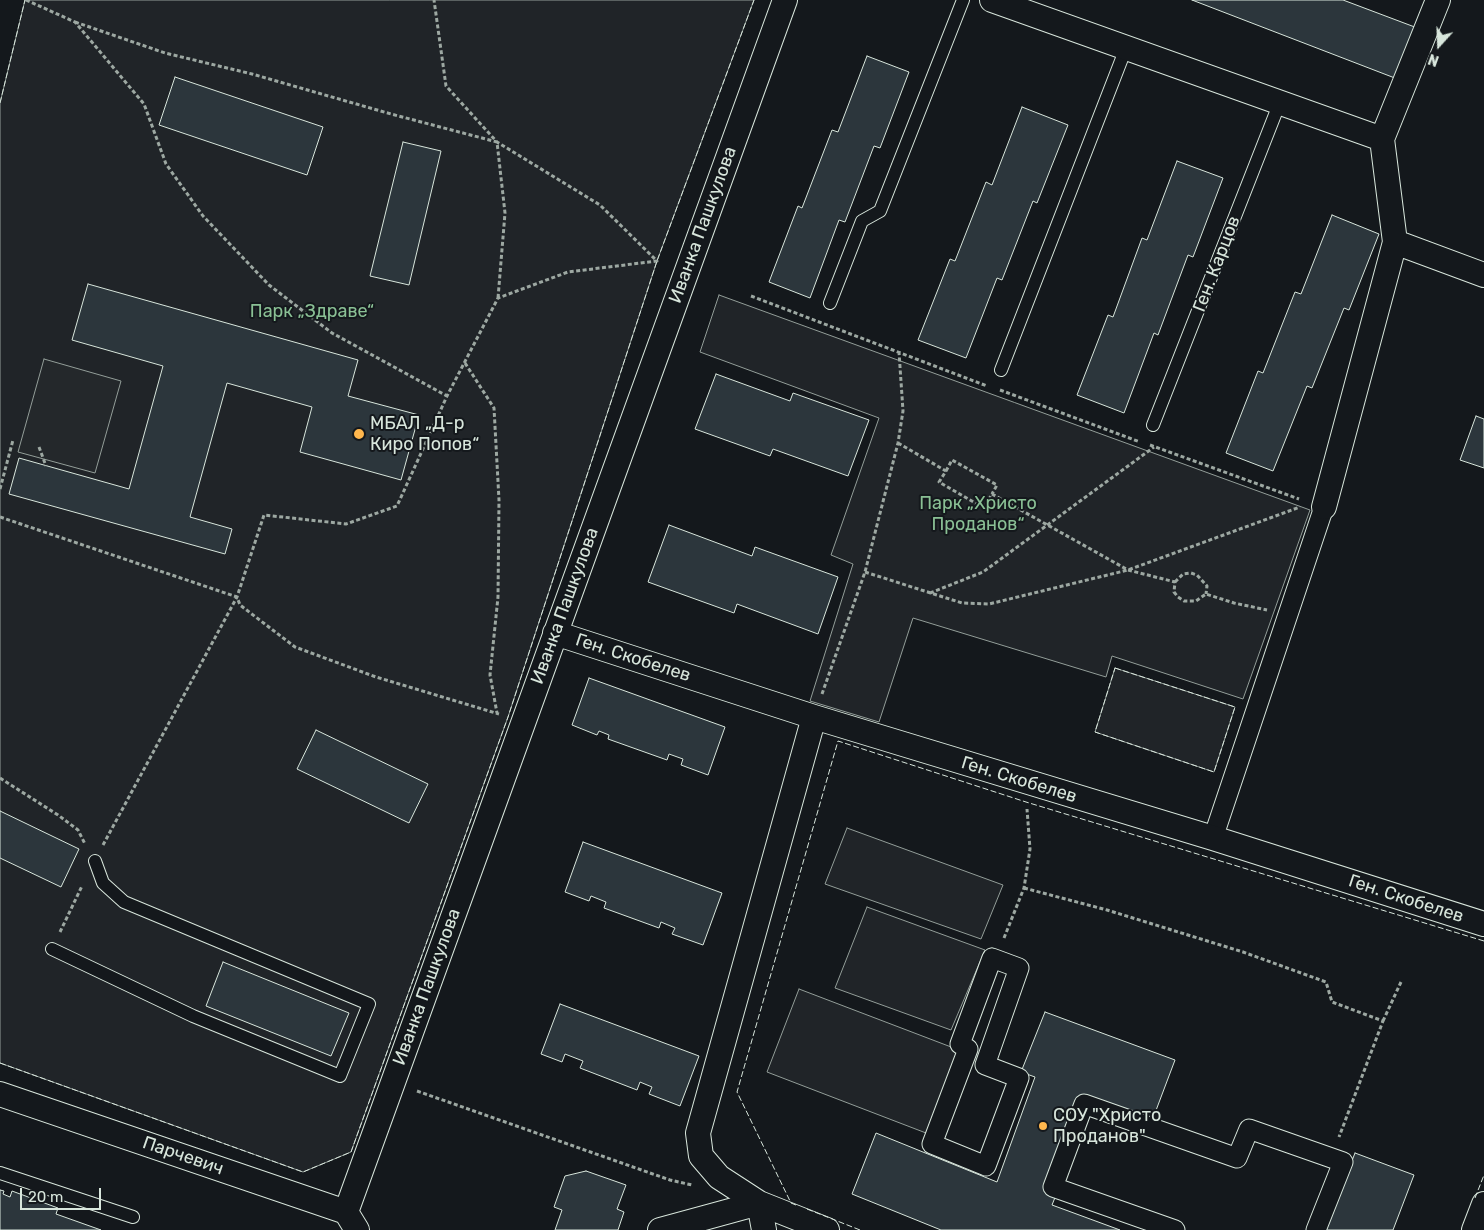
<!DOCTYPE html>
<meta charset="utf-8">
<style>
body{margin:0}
#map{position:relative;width:1484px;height:1230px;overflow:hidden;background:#14181c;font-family:Rubik,sans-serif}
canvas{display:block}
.north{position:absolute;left:1414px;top:20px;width:50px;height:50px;-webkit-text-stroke:4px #14181c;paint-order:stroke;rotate:200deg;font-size:14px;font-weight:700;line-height:20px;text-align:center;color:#d8e6dc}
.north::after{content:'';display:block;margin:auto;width:18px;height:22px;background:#d8e6dc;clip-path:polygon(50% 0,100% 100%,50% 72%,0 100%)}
.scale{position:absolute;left:20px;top:1188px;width:81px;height:22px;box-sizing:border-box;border:2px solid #d8e6dc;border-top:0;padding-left:6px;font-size:15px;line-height:18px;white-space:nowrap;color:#d8e6dc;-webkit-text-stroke:4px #14181c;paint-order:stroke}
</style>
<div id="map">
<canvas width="1484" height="1230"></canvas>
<div class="north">N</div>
<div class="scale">20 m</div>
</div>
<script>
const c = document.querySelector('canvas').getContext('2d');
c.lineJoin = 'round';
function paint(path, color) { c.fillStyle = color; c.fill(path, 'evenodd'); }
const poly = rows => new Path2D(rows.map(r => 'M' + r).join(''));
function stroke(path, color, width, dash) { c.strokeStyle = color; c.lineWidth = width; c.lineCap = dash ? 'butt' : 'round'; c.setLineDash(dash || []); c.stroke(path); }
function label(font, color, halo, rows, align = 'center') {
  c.font = font + ' Rubik,sans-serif'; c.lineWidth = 4; c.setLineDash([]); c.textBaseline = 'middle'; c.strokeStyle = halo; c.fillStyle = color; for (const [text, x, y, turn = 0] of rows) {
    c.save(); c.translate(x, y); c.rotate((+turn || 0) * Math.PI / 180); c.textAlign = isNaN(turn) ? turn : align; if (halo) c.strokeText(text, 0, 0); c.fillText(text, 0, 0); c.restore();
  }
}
const green = poly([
 [25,0,754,0,657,261,508,717,351,1152,303,1172,0,1063,0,103,25,0],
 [719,295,1310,510,1243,699,1112,656,1106,677,913,618,879,722,810,701,853,564,831,555,879,418,700,352,719,295],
 [1115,668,1235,707,1214,772,1095,732,1115,668],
 [847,828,1003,885,981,939,825,884,847,828],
 [867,907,985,950,951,1030,835,988,867,907],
 [799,989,959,1050,926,1133,767,1072,799,989]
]);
paint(green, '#202428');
stroke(green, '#939e99', 1);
const parking = poly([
 [44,359,121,381,95,473,18,452,44,359]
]);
paint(parking, '#24282b');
stroke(parking, '#939e99', 1);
const building = poly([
 [1192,0,1343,0,1420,29,1400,80,1192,0],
 [867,56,909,72,880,148,874,146,845,222,839,220,810,298,769,282,798,206,802,208,832,130,838,132,867,56],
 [175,77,323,127,307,175,159,125,175,77],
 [1022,107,1068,125,1037,203,1033,201,1002,280,997,278,966,358,918,340,950,259,955,261,986,182,992,185,1022,107],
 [403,142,441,151,409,285,370,276,403,142],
 [1177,161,1223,178,1193,257,1188,255,1158,335,1154,333,1124,413,1077,395,1108,315,1113,317,1142,238,1147,240,1177,161],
 [1332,215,1379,234,1349,310,1344,308,1312,388,1307,386,1273,471,1226,453,1258,371,1263,373,1295,292,1301,294,1332,215],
 [88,284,358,360,348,396,419,415,401,480,300,452,312,407,227,383,190,517,232,529,225,554,9,494,19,458,129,489,163,366,72,340,88,284],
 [716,374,790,401,793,393,869,420,848,476,773,449,770,456,695,429,716,374],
 [1476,416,1484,419,1484,468,1460,460,1476,416],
 [669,525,752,556,755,547,838,577,818,634,737,604,734,613,648,582,669,525],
 [589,678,725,727,708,775,681,765,683,759,669,754,667,760,608,739,609,735,599,731,597,735,572,725,589,678],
 [316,730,428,784,409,823,297,769,316,730],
 [0,811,79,849,61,887,0,858,0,811],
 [583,842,722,893,703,945,672,934,675,928,661,922,659,928,604,908,606,902,591,896,589,901,565,892,583,842],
 [223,962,349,1013,331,1056,206,1006,223,962],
 [560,1004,699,1056,680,1106,649,1094,652,1087,640,1082,637,1090,580,1068,583,1061,565,1054,562,1062,541,1054,560,1004],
 [1045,1012,1175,1060,1152,1121,1080,1096,1046,1191,1056,1195,1052,1205,1120,1230,941,1230,852,1194,876,1133,997,1182,1035,1077,1021,1072,1045,1012],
 [1355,1153,1414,1175,1393,1230,1325,1230,1355,1153],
 [586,1171,626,1185,617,1209,624,1212,618,1230,555,1230,562,1210,554,1207,565,1176,586,1171],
 [0,1190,4,1191,3,1194,10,1197,12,1191,58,1208,56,1214,101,1230,0,1230,0,1190]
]);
paint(building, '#2c363c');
stroke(building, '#d8e6dc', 1);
const service = poly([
 [830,303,862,221,880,211,963,0],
 [1001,370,1126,48],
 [1153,425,1280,102],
 [52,949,193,1016,340,1076,369,1004,124,902,103,883,95,861],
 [0,1173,133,1217]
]);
const pedestrian = poly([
 [1213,838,1324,507],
 [992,958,1019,968,985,1065,1019,1078,986,1166,932,1144,968,1049,960,1044,992,958],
 [1175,1230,1053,1187,1084,1104,1237,1158,1249,1129,1343,1162,1316,1230]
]);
const minor = poly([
 [992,0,1382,139],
 [1438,0,1382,139,1395,242,1484,275],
 [1324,507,1395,242],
 [555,633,814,717,1213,838,1484,924],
 [0,1094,346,1212,357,1230],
 [346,1212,785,0],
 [660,1230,759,1203,827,1230],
 [764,1230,759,1203,719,1177,701,1156,698,1133,814,717],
 [1474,1230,1484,1204]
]);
stroke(service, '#d8e6dc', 14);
stroke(pedestrian, '#d8e6dc', 21);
stroke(minor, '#d8e6dc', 26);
stroke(poly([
 [26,0,75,22,144,104,166,164,203,216,269,285,332,333,447,396],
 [75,22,165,53,252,74,391,114,497,142,505,213,498,298],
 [751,296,987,386],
 [465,363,494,408,499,500,498,597,490,675,497,713],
 [1000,390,1140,442],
 [898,443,946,471,939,482,984,508,992,494,1128,570,1175,582,1174,592,1178,597,1184,601,1196,601,1206,594,1234,603,1267,610],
 [1150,445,1299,499],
 [39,447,46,466],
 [946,471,952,460,997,485,992,494],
 [0,489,13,440],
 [0,517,237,597,240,605,295,647,376,677,499,714],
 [865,572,962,603,989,604,1128,570,1300,507],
 [1175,582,1183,574,1191,573,1197,575,1207,586,1206,594],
 [930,593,983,572,1154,447],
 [822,694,865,572,898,443,903,411,899,352],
 [0,778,58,815,78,830,85,844],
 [103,845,237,597,264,515,346,524,397,506,447,396,498,298,568,272,657,261,600,205,497,142,446,86,434,0],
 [1024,888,1107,910,1243,952,1326,982,1332,1002,1383,1021,1339,1137],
 [60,932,82,886],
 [1004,938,1024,888,1030,849,1027,809],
 [1383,1021,1401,982],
 [417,1091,670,1180,692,1185]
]), '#9da8a2', 3, [4, 2.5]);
stroke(service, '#14181c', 12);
stroke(pedestrian, '#14181c', 19);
stroke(minor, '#14181c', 24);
stroke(poly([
 [0,103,25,0],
 [1115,668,1235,707,1214,772,1095,732,1115,668],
 [0,1063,303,1172,351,1152,508,717,657,261,754,0],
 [1475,1198,1484,1175],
 [796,1205,791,1203,737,1092,838,741,1026,802,1484,941],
 [807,1209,860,1230]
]), '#d8e6dc', 1, [6, 2.5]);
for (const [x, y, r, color] of [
 [359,434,6,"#ffb74d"],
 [1043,1126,5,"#ffb74d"]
]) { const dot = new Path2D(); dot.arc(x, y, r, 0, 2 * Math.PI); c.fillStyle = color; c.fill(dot); stroke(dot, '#14181c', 2); }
label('18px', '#d8e6dc', '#14181c', [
 ["Иванка Пашкулова",703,225,-70],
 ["Ген. Карцов",1217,264,-69],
 ["Иванка Пашкулова",565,606,-70],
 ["Ген. Скобелев",633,658,18],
 ["Ген. Скобелев",1019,780,17],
 ["Ген. Скобелев",1406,899,18],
 ["Иванка Пашкулова",427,987,-70],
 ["Парчевич",183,1156,19]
]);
label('18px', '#8ac095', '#14181c', [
 ["Парк „Здраве“",312,312],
 ["Парк „Христо",978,504],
 ["Проданов“",978,525]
]);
label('18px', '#d8e6dc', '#14181c', [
 ["МБАЛ „Д-р",370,424],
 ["Киро Попов“",370,445],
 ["СОУ \"Христо",1053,1116],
 ["Проданов\"",1053,1137]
], 'left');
</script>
